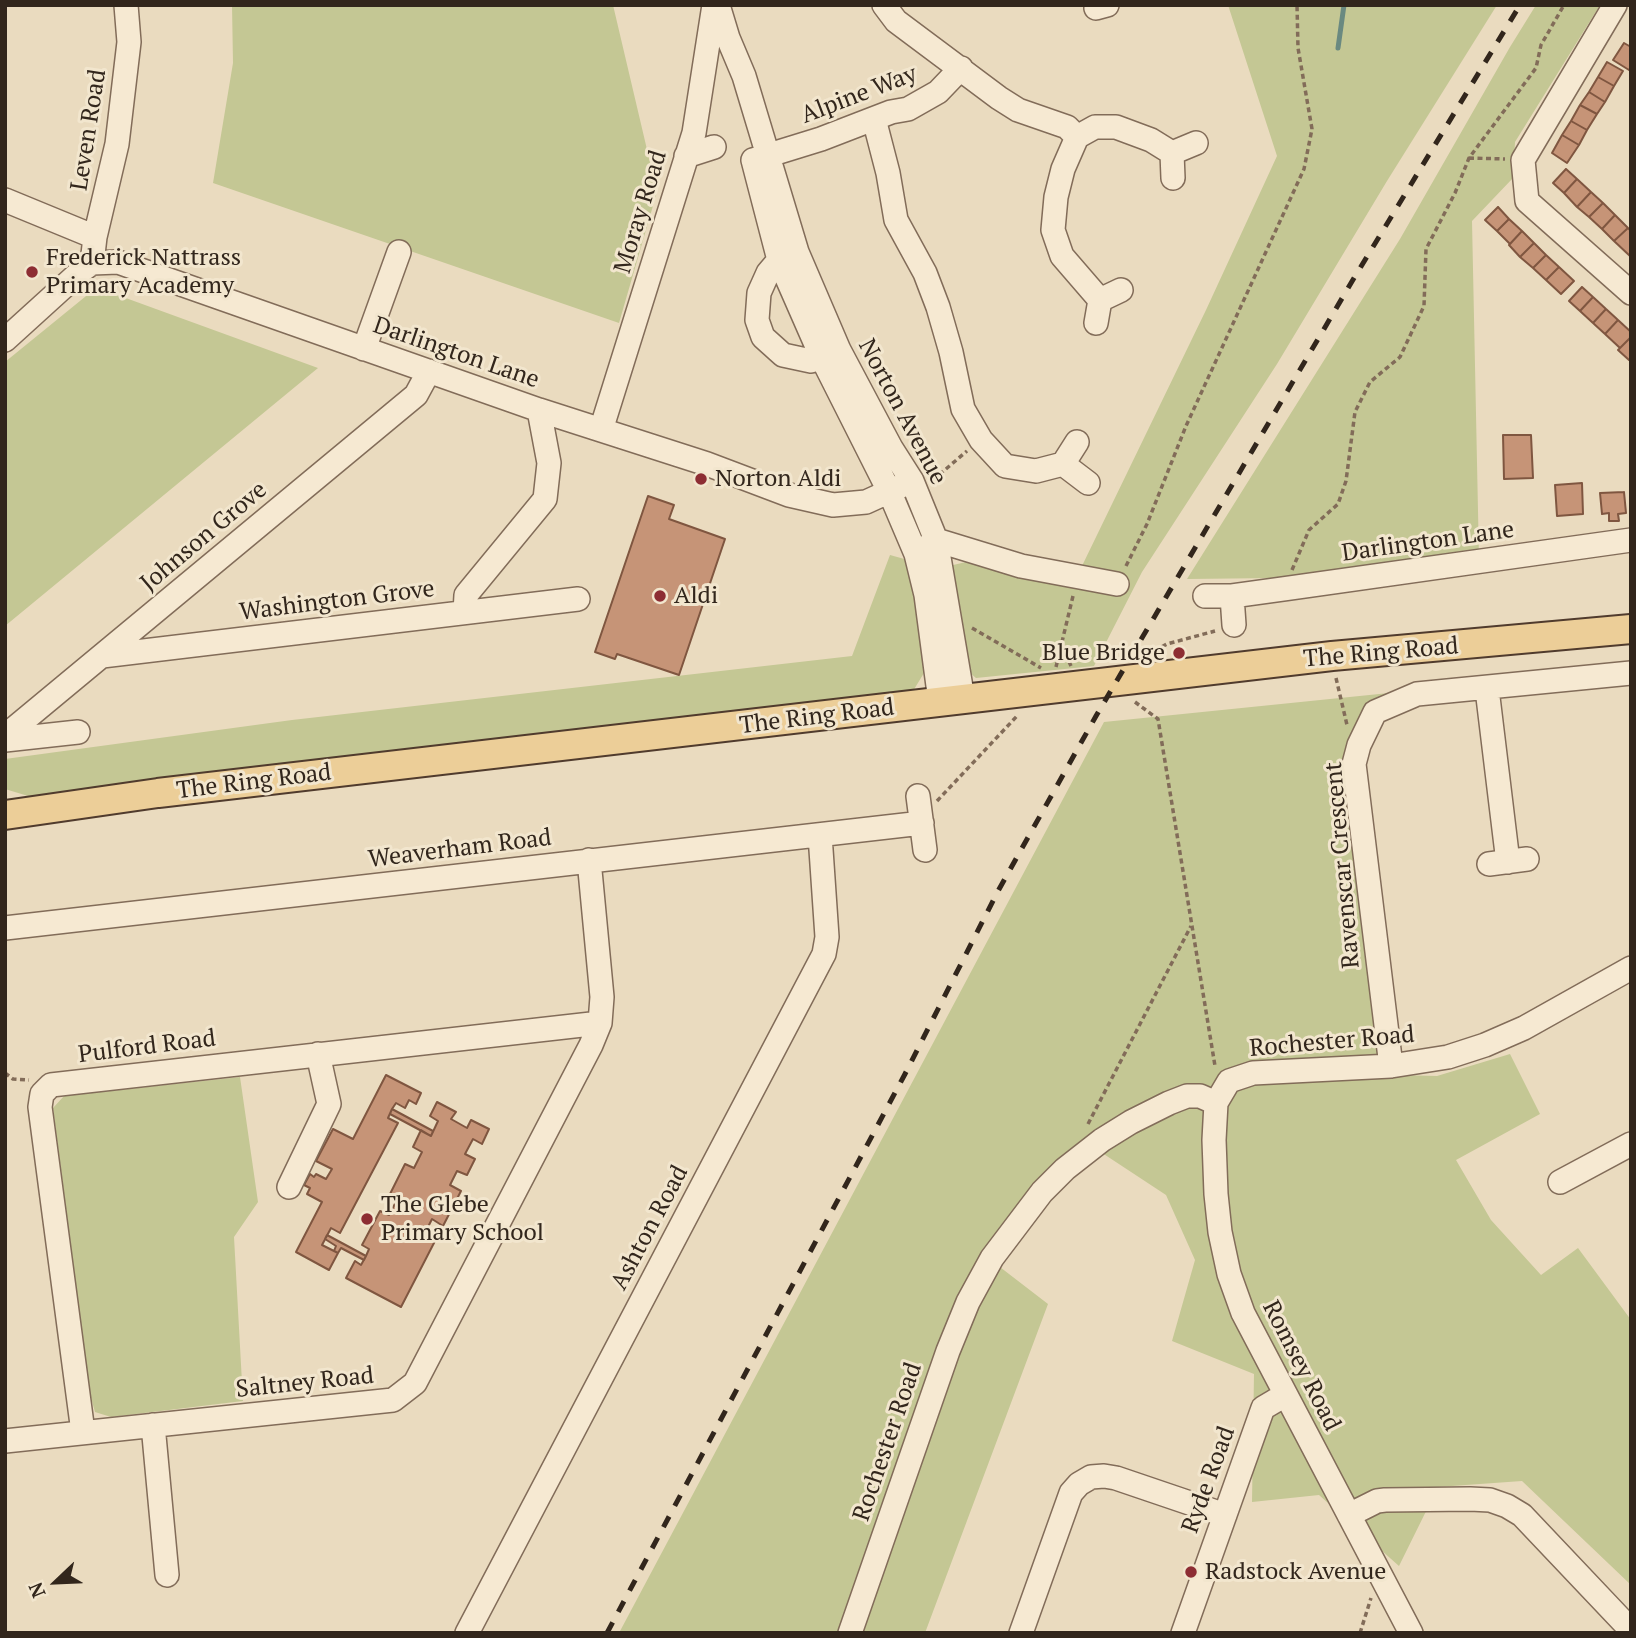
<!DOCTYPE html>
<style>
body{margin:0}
#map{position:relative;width:1636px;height:1638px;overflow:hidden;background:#eadbbf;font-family:"PT Serif",serif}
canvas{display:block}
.frame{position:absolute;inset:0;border:7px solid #32261c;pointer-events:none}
.north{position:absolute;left:21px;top:1547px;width:70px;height:70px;-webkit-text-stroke:5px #f2e6ce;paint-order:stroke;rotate:247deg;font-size:19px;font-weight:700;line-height:28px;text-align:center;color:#32261c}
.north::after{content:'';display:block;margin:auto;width:24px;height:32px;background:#32261c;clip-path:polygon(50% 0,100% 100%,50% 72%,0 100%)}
</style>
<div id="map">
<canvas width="1636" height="1638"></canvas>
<div class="frame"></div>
<div class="north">N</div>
</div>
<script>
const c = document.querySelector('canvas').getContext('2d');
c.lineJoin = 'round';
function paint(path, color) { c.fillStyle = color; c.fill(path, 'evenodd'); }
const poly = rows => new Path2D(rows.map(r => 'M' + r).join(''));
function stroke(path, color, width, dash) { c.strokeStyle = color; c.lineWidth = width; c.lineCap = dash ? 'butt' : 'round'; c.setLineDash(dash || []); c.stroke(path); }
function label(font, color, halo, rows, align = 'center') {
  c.font = font + ' "PT Serif",serif'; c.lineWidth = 6; c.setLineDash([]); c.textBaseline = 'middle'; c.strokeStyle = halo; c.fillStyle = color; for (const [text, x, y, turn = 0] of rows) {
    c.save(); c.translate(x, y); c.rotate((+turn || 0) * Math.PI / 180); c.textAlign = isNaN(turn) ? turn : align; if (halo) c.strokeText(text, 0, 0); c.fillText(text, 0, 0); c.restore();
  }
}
paint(poly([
 [232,5,613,5,657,192,619,323,213,183,233,63],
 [1228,5,1497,5,1387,181,1277,364,1142,572,1094,666,976,678,962,666,949,566,966,562,1079,587,1081,568,1206,310,1277,156],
 [1536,5,1600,5,1515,142,1513,178,1472,221,1479,559,1277,578,1187,579,1400,239,1510,47],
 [101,289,318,368,5,626,5,362,91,292],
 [890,555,908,560,922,622,924,673,913,691,902,695,38,799,5,789,5,759,292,720,852,656],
 [1389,693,1359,748,1395,1075,1437,1076,1510,1054,1540,1114,1456,1160,1491,1220,1541,1275,1578,1248,1631,1320,1631,1585,1522,1481,1438,1487,1399,1566,1319,1495,1252,1502,1254,1374,1172,1341,1195,1260,1166,1195,1087,1143,996,1264,1048,1304,925,1633,619,1633,1104,722],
 [240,1077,258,1202,234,1237,243,1401,111,1417,95,1412,90,1394,53,1108,64,1096]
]), '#c4c794');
stroke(poly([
 [1338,48,1344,5]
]), '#6a8980', 5);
const building = poly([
 [1624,43,1631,47,1631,67,1629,70,1613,60,1624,43],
 [1607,62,1623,71,1614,86,1598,77,1607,62],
 [1598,77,1614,86,1605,102,1589,92,1598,77],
 [1589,92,1605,102,1597,114,1580,105,1589,92],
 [1580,105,1597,114,1587,130,1571,121,1580,105],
 [1571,121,1587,130,1579,145,1562,135,1571,121],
 [1562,135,1579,145,1567,163,1552,153,1562,135],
 [1566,169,1577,179,1564,193,1553,183,1566,169],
 [1577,179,1591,192,1577,207,1564,193,1577,179],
 [1591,192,1603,203,1589,217,1577,207,1591,192],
 [1603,203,1615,215,1602,229,1589,217,1603,203],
 [1498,207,1509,219,1497,231,1485,220,1498,207],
 [1615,215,1628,228,1614,241,1602,229,1615,215],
 [1509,219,1522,231,1510,244,1497,231,1509,219],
 [1628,228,1631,231,1630,256,1614,241,1628,228],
 [1522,231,1534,243,1520,257,1509,245,1522,231],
 [1534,243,1546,255,1533,268,1520,257,1534,243],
 [1546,255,1559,267,1546,280,1533,268,1546,255],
 [1559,267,1574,281,1561,294,1546,280,1559,267],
 [1582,287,1593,297,1580,311,1569,301,1582,287],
 [1593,297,1606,309,1593,323,1580,311,1593,297],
 [1606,309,1618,320,1605,334,1593,323,1606,309],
 [1618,320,1631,332,1631,337,1620,348,1605,334,1618,320],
 [1631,337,1631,358,1629,360,1618,350,1631,337],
 [1503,435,1531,435,1533,478,1504,479,1503,435],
 [1582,483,1583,514,1557,516,1555,485,1582,483],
 [1624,492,1626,513,1618,514,1619,521,1609,521,1609,513,1602,514,1600,493,1624,492],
 [648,496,674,505,669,519,725,539,679,675,617,654,615,659,595,652,648,496],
 [386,1075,421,1093,416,1104,409,1100,405,1108,396,1103,392,1109,388,1118,398,1123,340,1233,331,1228,322,1245,338,1253,329,1270,296,1252,322,1202,307,1194,310,1188,304,1185,310,1174,314,1177,316,1174,326,1179,332,1169,316,1161,333,1129,353,1139,386,1075],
 [437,1102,456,1112,451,1119,467,1128,471,1120,489,1129,482,1144,473,1139,465,1154,475,1159,467,1175,457,1171,450,1185,461,1191,443,1226,432,1219,424,1235,435,1241,401,1307,346,1278,355,1261,361,1265,366,1256,369,1249,362,1245,380,1211,389,1215,397,1200,389,1196,405,1164,414,1168,422,1152,413,1147,421,1130,431,1136,438,1121,430,1116,437,1102],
 [392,1109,433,1131,431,1136,390,1114,392,1109],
 [327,1235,366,1256,364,1260,341,1248,338,1253,334,1251,336,1246,325,1239,327,1235]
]);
paint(building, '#c69477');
stroke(building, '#7f5640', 2);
const minor = poly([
 [718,5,728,38,744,76,797,252,839,350,891,448,912,481,936,540,963,699],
 [884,5,896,21,999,98,1018,110,1067,127,1077,137],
 [1615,5,1523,160,1527,201,1631,293],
 [1096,8,1107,5],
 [874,119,888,173,896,220,925,273,938,307,951,352,963,409,981,440,1005,466,1036,471,1063,464],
 [1172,153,1196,143],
 [686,156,714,147],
 [753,160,779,260,822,358,890,493,916,554,926,595,940,701],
 [753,160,821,139,891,112,908,109,938,92,961,68],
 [5,200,95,237],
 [791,255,779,260,768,273,759,293,757,320,763,337,783,355,811,361,833,353],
 [92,263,95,237,117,144,129,42,126,5],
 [1100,300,1121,290],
 [1096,323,1100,300,1062,256,1053,230,1056,197,1063,169,1077,137,1095,127,1116,127,1151,140,1172,153,1173,178],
 [5,340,81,271,92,263,118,262,539,410,707,464,789,495,833,505,866,502,912,481],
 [364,349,399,252],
 [601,430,694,133,714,5],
 [1077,442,1063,464,1088,483],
 [925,548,936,540,1021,566,1117,584],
 [1205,596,1232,596,1290,588,1631,540],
 [1232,596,1234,625],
 [465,612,466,595,545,499,549,463,539,410],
 [102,656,578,599],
 [1487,689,1508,862],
 [5,736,416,395,429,371],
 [5,740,78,732],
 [918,796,925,850],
 [1489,864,1527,859],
 [5,928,922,823],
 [1391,1066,1354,764,1359,745,1375,712,1417,694,1631,673],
 [1560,1182,1631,1144],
 [289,1187,329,1104,318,1054],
 [153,1425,167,1575],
 [83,1432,40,1107,42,1094,51,1085,600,1023],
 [5,1441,393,1400,415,1383,591,1045,600,1023,602,997,589,860],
 [1349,1515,1377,1501,1385,1500,1470,1499,1490,1500,1507,1506,1522,1515,1631,1630],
 [467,1633,824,954,827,937,820,835],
 [850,1633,948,1351,968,1302,992,1258,1042,1192,1065,1169,1102,1140,1131,1122,1169,1103,1187,1096,1200,1096,1216,1103],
 [1021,1633,1071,1493,1079,1484,1091,1477,1104,1476,1116,1478,1225,1515],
 [1183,1633,1263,1408,1285,1395],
 [1411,1633,1243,1313,1229,1274,1220,1232,1216,1194,1214,1140,1216,1103,1229,1081,1253,1073,1391,1066,1448,1057,1485,1045,1524,1028,1631,968]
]);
const major = poly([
 [5,815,158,793,1332,656,1631,629]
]);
stroke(minor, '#826c59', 26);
stroke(major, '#503b2d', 32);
stroke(poly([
 [1469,158,1505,159],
 [933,480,967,451],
 [1126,566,1147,524,1186,426,1304,169,1312,129,1298,48,1297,5],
 [1292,570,1309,530,1338,504,1346,481,1355,412,1370,382,1400,357,1424,306,1426,249,1455,193,1469,158,1536,68,1541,45,1564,5],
 [972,628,1041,668],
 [1062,647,1071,666],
 [1147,655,1167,644,1215,631],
 [1056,667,1073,596],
 [1336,678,1347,725],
 [1135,702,1158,719,1215,1066],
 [937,801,1018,715],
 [5,1073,13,1079,29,1080],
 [1088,1124,1191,926],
 [1360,1633,1371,1598]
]), '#826c59', 3.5, [5, 3.5]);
stroke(minor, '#f6e9d2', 23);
stroke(major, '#ecce98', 28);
stroke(poly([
 [607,1633,905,1074,998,891,1096,716,1354,278,1520,5]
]), '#32261c', 5, [12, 12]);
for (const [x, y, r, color] of [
 [32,272,7,"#8d2d33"],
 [701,479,7,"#8d2d33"],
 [660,596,7,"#8d2d33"],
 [1179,653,7,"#8d2d33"],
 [367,1219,7,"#8d2d33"],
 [1191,1572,7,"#8d2d33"]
]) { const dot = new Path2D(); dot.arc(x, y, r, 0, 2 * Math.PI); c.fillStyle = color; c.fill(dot); stroke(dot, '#f2e6ce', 2.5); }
label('24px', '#32261c', '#f2e6ce', [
 ["Alpine Way",859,95,-21],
 ["Leven Road",89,130,-81],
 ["Moray Road",641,212,-73],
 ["Darlington Lane",456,353,19],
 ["Norton Avenue",902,412,62],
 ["Johnson Grove",204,537,-40],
 ["Darlington Lane",1428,542,-8],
 ["Washington Grove",337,601,-7],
 ["The Ring Road",1381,653,-5],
 ["The Ring Road",817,717,-7],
 ["The Ring Road",254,782,-7],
 ["Weaverham Road",460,849,-7],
 ["Ravenscar Crescent",1343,865,-95],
 ["Rochester Road",1332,1042,-5],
 ["Pulford Road",147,1047,-7],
 ["Ashton Road",650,1228,-62],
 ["Romsey Road",1301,1366,63],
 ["Saltney Road",305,1383,-6],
 ["Rochester Road",888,1442,-71],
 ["Ryde Road",1209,1480,-70]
]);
label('24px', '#32261c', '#f2e6ce', [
 ["Frederick Nattrass",46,258],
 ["Primary Academy",46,286],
 ["Norton Aldi",715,479],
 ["Aldi",674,596],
 ["Blue Bridge",1165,653,"right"],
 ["The Glebe",381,1205],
 ["Primary School",381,1233],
 ["Radstock Avenue",1205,1572]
], 'left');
</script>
